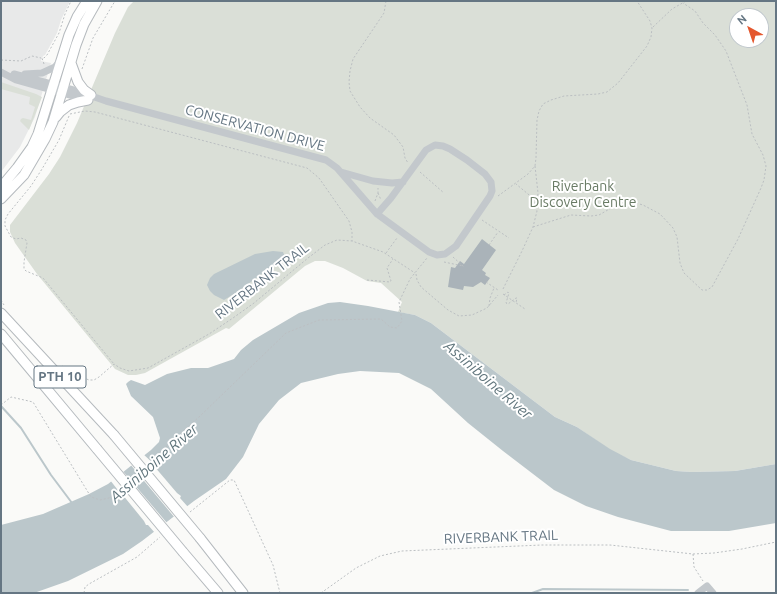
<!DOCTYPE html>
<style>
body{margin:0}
#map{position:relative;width:777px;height:594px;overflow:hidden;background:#fafaf8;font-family:Ubuntu,sans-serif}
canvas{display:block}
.frame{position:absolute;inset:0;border:2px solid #657683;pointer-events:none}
.north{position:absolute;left:729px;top:8px;width:40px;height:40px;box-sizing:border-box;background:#fff;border:1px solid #c1c8cd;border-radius:50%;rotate:320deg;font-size:11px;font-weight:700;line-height:16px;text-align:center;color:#657683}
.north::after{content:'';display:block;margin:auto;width:14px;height:18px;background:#e4572e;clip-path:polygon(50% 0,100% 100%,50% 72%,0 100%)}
</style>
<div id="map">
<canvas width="777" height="594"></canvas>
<div class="frame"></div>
<div class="north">N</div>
</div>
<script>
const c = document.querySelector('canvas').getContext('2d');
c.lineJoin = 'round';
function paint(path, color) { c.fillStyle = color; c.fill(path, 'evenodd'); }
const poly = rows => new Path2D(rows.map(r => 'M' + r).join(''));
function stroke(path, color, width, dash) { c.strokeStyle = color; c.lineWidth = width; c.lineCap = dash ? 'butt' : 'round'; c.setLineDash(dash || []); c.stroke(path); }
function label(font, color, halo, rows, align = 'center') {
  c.font = font + ' Ubuntu,sans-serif'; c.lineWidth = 4; c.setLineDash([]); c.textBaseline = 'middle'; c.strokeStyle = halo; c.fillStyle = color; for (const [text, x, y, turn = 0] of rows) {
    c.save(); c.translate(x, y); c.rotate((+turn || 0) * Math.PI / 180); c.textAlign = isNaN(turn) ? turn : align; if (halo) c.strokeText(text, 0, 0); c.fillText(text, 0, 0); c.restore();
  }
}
paint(poly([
 [1,1,70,1,61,20,57,33,45,55,43,56,41,61,51,63,35,117,20,147,1,172]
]), '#e8e9e9');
paint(poly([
 [134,1,776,1,776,464,735,471,692,472,676,471,631,460,610,450,577,427,555,417,431,323,415,315,398,312,402,302,381,283,367,281,343,268,325,261,315,261,305,266,229,329,226,328,145,373,136,375,128,375,115,369,37,274,15,243,10,232,10,225,49,174,60,157,77,123,115,33,128,7],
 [737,16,761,16,761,40,737,40],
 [1,82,36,94,42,97,29,130,20,121,21,119,23,118,31,120,35,107,29,104,30,97,1,89]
]), '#dadfd7');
paint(poly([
 [273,251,283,252,285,257,237,292,224,300,214,295,210,291,207,285,210,278,214,274,255,254],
 [340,302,368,306,415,315,431,323,555,417,577,427,610,449,631,460,676,471,692,472,735,471,776,464,776,523,729,531,671,531,618,517,586,506,554,490,503,451,468,423,431,389,399,373,360,371,338,374,301,383,279,400,259,424,243,457,226,479,194,501,142,541,123,554,68,581,34,593,1,593,1,525,43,514,89,494,108,484,151,450,159,442,160,438,153,417,131,396,126,384,128,382,131,380,145,385,167,374,191,368,208,368,234,359,241,350,253,340,299,313,328,303]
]), '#bbc7cb');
paint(poly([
 [143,454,154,464,154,466,177,493,181,496,180,498,188,507,175,518,130,464],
 [122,470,167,523,155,533,148,525,146,525,144,521,122,494,119,494,117,491,117,489,110,480]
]), '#fafaf8');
stroke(poly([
 [1,406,21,428,51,475,72,503],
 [532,593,543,589,688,590]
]), '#bbc7cb', 2);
paint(poly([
 [482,239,496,250,482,270,486,273,485,275,490,278,485,285,481,282,473,287,464,286,463,290,448,287,451,267,455,268,460,261,464,264]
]), '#aab3b9');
const major = poly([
 [71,63,78,82,84,90,91,95],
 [56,117,60,112,69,105,78,102,88,100],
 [1,187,17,168,32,147,38,134,69,35,77,17,87,1],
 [1,199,24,175,45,139,53,122,76,45,84,24,97,1],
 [1,313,114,435],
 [1,334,97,449],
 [200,538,243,593],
 [183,552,218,593]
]);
stroke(major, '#b5babe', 11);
stroke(poly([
 [386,1,384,13,353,59,350,71,349,82,350,91,360,107,370,118,394,135,403,147,405,158,408,163],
 [653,27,672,9,686,1],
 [1,60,21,61,32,56,41,58],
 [44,64,42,58,44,58,47,55,59,33,65,14,71,1],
 [82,69,93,38,115,1],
 [70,114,85,111,95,112,307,168,319,178,349,221,352,232,352,241],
 [69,116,59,140,42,169,31,186,8,214,5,220,5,226,11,237,16,239,21,238,26,240,27,243,24,262,24,269,26,271,43,278,114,364],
 [535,166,538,193,537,205],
 [420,172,444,193],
 [378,193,381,200],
 [498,196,528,174,535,166,536,158,537,120,539,111,543,104,551,100,564,96,598,94,607,92,618,83,647,46,651,37,652,28,650,21,637,1],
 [375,201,378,193,378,188],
 [482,220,509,238],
 [533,227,571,215,591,216,599,215,613,207,623,203,636,203,643,205,660,214,673,228,677,237,680,263,684,273,702,290,707,290,712,287,738,239,761,188,764,180,766,166,763,155,752,134,747,105,726,51,715,35,703,23,695,11,683,3],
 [489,245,498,232],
 [386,253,397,238],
 [453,257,464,267],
 [444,262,463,266],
 [416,274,417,280,421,287,448,310,459,316,472,315,487,308,498,295],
 [367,280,390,282,391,281,387,268,393,259],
 [486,282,498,290],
 [503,289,522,251,533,227,537,211,534,199,516,184],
 [503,294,525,309],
 [504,295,508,292,509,293,506,303,508,304,516,298,517,298,516,303],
 [1,300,4,305],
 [489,306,490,298,494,288],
 [62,366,77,375,89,380,94,380,99,377,114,364,120,368,129,371,148,368,209,334,233,318,254,303,308,258,325,245,337,240,352,241,383,252,415,273],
 [1,405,11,397,33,402,91,497,100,500,109,498,120,488],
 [148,463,199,417,286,333,319,320,381,319,390,327,397,328,402,321,399,302,410,279,427,258],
 [131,478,137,473],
 [190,512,230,480,234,480,273,565,280,593],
 [693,554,694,567,703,581],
 [84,593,85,587,89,584,137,557,160,537],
 [321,593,356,568,380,556,402,551,542,545,610,545,693,554,714,553,742,549,776,542]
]), '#bbbfc2', 1, [2, 2]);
stroke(poly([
 [1,72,16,80,87,100],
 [14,74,77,91,106,101,326,160,337,168,377,214,429,252,437,255,445,254,456,246,490,196,492,191,491,182,485,174,467,160,450,149,443,146,435,145,426,150,391,198,377,214],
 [25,74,42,73,55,67,60,61],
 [341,172,373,181,392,183,403,182],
 [698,593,707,586,713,593]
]), '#c3c8cc', 7);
stroke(major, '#fff', 9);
const majorBridge = poly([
 [114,435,200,538],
 [97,449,183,552]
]);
stroke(majorBridge, '#b5babe', 11, []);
stroke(majorBridge, '#fff', 9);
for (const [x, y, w] of [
 [60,377,52]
]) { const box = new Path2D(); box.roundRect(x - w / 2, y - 11, w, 22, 3); c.fillStyle = '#fff'; c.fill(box); stroke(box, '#657683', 1); }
label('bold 13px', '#657683', null, [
 ["PTH 10",60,377]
]);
label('14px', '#657683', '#fff', [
 ["CONSERVATION DRIVE",255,128,15],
 ["RIVERBANK TRAIL",262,281,-38],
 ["RIVERBANK TRAIL",501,537,-2]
]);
label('14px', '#687a64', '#fff', [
 ["Riverbank",583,186],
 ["Discovery Centre",583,202]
]);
label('italic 15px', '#60757c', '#fff', [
 ["Assiniboine River",488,380,41],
 ["Assiniboine River",154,463,-41]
]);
</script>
